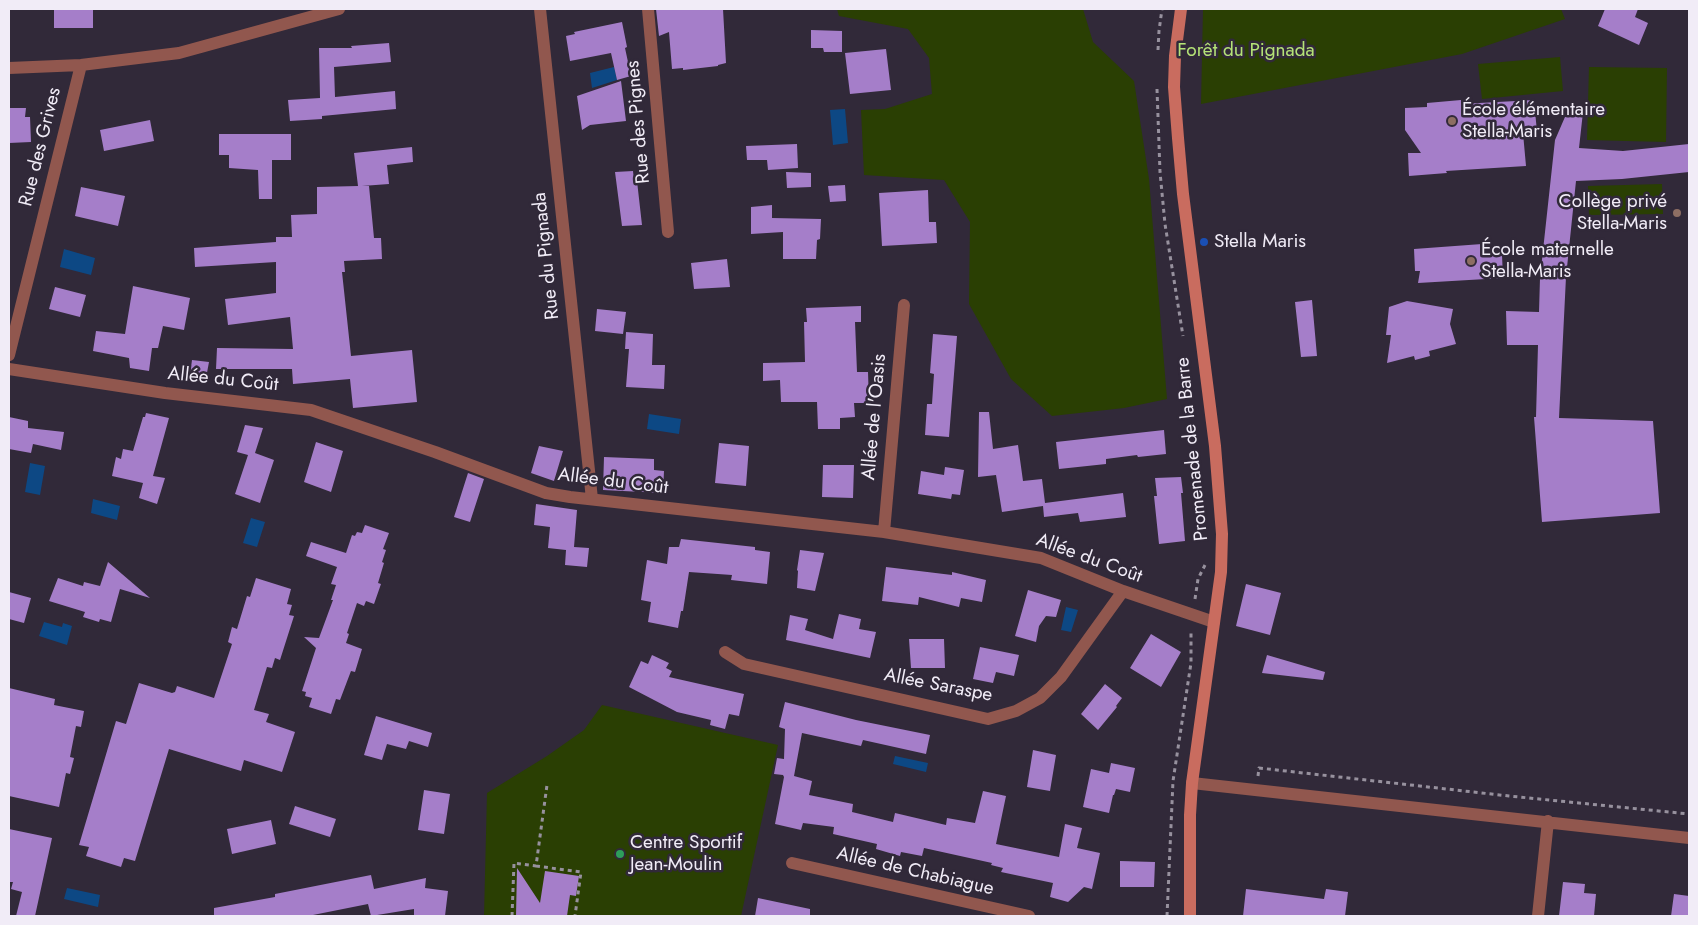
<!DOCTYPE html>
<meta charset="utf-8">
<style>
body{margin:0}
#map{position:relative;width:1698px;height:925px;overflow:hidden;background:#312939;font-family:Jost,sans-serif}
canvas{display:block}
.frame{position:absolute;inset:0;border:10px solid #f1ecf7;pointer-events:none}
</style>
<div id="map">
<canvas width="1698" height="925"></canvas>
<div class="frame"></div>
</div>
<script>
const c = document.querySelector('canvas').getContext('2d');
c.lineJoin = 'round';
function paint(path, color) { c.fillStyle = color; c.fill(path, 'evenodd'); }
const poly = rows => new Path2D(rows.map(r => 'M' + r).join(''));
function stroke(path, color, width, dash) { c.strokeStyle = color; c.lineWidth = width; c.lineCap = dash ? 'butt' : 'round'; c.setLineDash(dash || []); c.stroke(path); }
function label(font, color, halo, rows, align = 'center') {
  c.font = font + ' Jost,sans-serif'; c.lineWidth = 5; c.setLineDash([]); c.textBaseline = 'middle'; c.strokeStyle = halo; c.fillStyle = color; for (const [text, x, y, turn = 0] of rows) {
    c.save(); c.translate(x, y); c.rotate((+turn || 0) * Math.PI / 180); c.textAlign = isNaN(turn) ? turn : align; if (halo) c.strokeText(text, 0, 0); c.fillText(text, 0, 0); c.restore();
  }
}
paint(poly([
 [837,9,1083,9,1093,42,1134,81,1149,179,1167,399,1124,408,1052,416,1011,379,969,304,970,222,944,180,864,175,861,110,885,109,932,94,929,58,908,29,839,16],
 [1203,9,1561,9,1565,19,1462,54,1201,104],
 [1560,57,1563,91,1482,99,1478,64],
 [1589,67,1667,68,1666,142,1587,140],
 [1662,184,1663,214,1589,215,1588,186],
 [602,705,778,745,741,916,484,916,487,793,547,756,584,730]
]), '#2a3f03');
paint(poly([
 [614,67,617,80,592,88,590,73],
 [845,109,848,143,833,145,830,110],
 [64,249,95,258,91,275,60,267],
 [649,414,681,419,679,434,647,429],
 [30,463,45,466,40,495,25,492],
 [93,499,120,506,117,520,91,513],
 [251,518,265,522,257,547,243,543],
 [1066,607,1078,610,1071,632,1061,630],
 [44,622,62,627,63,623,72,626,67,645,39,636],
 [895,756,928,763,926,772,893,764],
 [67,888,100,895,98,907,64,899]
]), '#0d4884');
paint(poly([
 [54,9,93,9,93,28,54,28],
 [656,9,723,9,726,63,718,65,718,66,683,70,683,68,672,69,669,32,659,36],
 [1605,9,1638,9,1635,17,1648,23,1639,45,1598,26],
 [622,22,627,47,625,48,631,76,617,80,611,53,570,61,566,36,575,34,574,32],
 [811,30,842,31,842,52,824,52,823,48,811,48],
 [389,43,391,62,334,67,335,97,395,91,396,109,322,116,322,119,290,121,288,100,320,98,319,48,352,48,351,46],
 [886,49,891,90,850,94,845,53],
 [621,81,626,121,590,125,582,130,577,96],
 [1461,100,1461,104,1534,100,1537,132,1523,133,1526,166,1446,171,1447,173,1409,176,1408,153,1421,153,1405,130,1405,108,1427,107,1427,103],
 [9,108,26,108,25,117,30,117,31,142,9,143],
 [1568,110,1583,112,1579,148,1623,151,1689,144,1689,172,1622,179,1576,181,1566,277,1559,418,1653,421,1660,513,1542,522,1534,417,1536,417,1538,345,1507,345,1506,311,1539,312,1540,278,1555,140],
 [150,120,154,141,104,151,100,130],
 [219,134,291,134,291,160,272,160,272,199,259,199,258,170,229,168,229,155,219,155],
 [797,144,798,168,768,170,767,160,747,160,746,146],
 [412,147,413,162,387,165,389,184,362,186,369,186,374,238,381,238,382,259,344,261,345,272,342,272,351,356,412,350,417,402,353,408,350,379,293,384,292,369,216,369,217,348,293,349,290,317,228,325,225,299,276,293,276,262,195,267,194,248,276,242,276,237,292,237,291,215,317,214,317,187,358,186,354,153],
 [633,171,634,181,637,181,642,225,622,226,615,172],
 [786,172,811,173,811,187,787,188],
 [845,185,846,201,830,202,828,186],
 [81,187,125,196,118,226,75,216],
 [928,190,929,222,936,222,937,243,882,246,879,193],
 [772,205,772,218,821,219,820,239,817,240,816,259,783,259,783,232,751,234,751,207],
 [1482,244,1483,256,1502,255,1503,278,1418,283,1420,271,1415,271,1414,249],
 [727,259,730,287,694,289,691,263],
 [133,286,190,298,184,330,163,326,158,348,152,348,149,371,130,368,129,358,93,351,96,331,125,334],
 [55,287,86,295,80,317,49,309],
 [1312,300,1317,356,1301,357,1295,302],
 [1407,301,1453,309,1450,324,1456,344,1429,351,1430,356,1415,360,1414,356,1387,363,1391,335,1386,335,1389,307],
 [861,306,861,322,855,322,857,372,868,372,869,403,854,403,855,417,840,418,840,429,818,429,817,402,781,402,780,380,763,381,763,363,805,362,804,322,807,322,806,308],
 [597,309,626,312,623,334,595,331],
 [626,332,653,334,652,365,665,365,664,389,626,387,629,349,625,349],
 [933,334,957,336,949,437,925,435,927,404,932,404,934,374,930,373],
 [192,360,209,362,206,378,190,375],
 [979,412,989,412,993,449,1018,445,1023,481,1042,479,1045,503,1123,493,1126,517,1080,522,1078,513,1044,517,1043,506,1002,512,996,475,978,477],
 [146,413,169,418,153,476,165,478,157,504,139,498,143,483,112,476,116,457,121,459,123,449,133,451,143,417,145,417],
 [9,417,28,421,28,428,64,432,61,450,33,444,31,453,9,449],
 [245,425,263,428,255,453,274,460,260,503,235,494,248,455,237,452],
 [1164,430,1166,454,1138,457,1137,455,1106,459,1106,464,1059,469,1056,442],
 [316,442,343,451,331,492,304,482],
 [719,443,749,446,746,486,715,483],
 [539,446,563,451,554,481,531,473],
 [604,457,654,459,654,470,664,471,663,493,603,490],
 [823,465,854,465,853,498,822,497],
 [945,467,964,470,960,495,952,494,951,499,918,494,921,471,944,475],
 [468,473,484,479,470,522,454,517],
 [1181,477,1183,493,1181,493,1185,541,1159,544,1154,496,1157,496,1155,478],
 [536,504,577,510,574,547,589,548,587,567,565,565,566,550,548,548,550,527,534,525],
 [365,525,389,533,383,549,386,550,382,562,384,563,378,583,381,584,374,604,366,601,364,606,357,603,347,633,349,634,346,643,362,649,355,672,351,671,340,700,336,699,331,714,309,707,312,698,305,696,306,692,302,691,316,648,304,637,319,638,333,600,331,600,336,585,331,584,337,567,306,556,311,542,346,553,352,535,355,536,357,532,362,533],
 [681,539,755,547,755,550,770,552,767,584,731,580,732,575,689,572,683,611,681,611,678,628,648,622,651,602,641,600,647,560,667,564,669,547,679,547],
 [800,550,824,553,815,591,797,588,798,571,797,570],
 [108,562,150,598,120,589,111,622,100,619,99,622,83,617,85,612,49,601,58,578,83,586,84,582,100,586],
 [886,567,952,575,952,572,986,580,982,602,961,598,959,607,919,597,918,605,882,601],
 [256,578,291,589,287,604,292,605,289,615,294,616,280,660,275,658,272,668,267,667,254,710,269,714,266,722,295,732,282,772,244,760,241,771,169,749,135,861,124,858,121,867,86,856,89,847,79,845,116,721,126,724,139,683,172,693,175,692,177,686,214,698,232,644,228,642,232,627,237,629,247,596,250,597],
 [1246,584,1281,593,1270,635,1236,626],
 [1028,590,1061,600,1056,617,1046,616,1039,626,1036,642,1015,636],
 [9,592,31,598,24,623,9,619],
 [839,614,861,619,859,629,876,632,870,658,786,640,790,615,808,619,805,630,833,639],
 [1151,634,1181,652,1161,687,1130,668],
 [909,639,944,639,945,668,911,668],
 [980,647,1019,655,1014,676,996,672,993,683,973,679],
 [652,655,669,663,666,668,672,671,669,677,744,694,739,716,729,714,725,729,710,725,711,720,677,712,629,687,641,661,648,664],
 [1267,655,1325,672,1323,680,1262,673],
 [1105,684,1122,698,1116,706,1117,707,1098,730,1081,714],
 [9,688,55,699,54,705,84,711,81,727,76,726,70,757,74,758,70,774,66,773,59,807,9,796],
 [785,702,856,720,930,735,926,754,863,740,861,746,802,733,794,776,812,781,809,795,853,804,852,812,893,822,895,813,946,825,947,818,975,823,983,791,1006,796,996,844,1059,857,1065,824,1082,828,1077,848,1100,853,1092,889,1084,887,1068,902,1050,897,1053,883,1001,872,1003,868,991,865,992,863,924,848,922,856,901,852,900,856,876,849,877,844,833,834,834,827,803,823,801,830,775,824,784,777,783,775,774,774,777,758,784,759,785,729,779,727],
 [376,716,432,733,428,747,409,741,406,749,387,744,382,760,364,755],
 [1033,750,1056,755,1050,791,1027,787],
 [1111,763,1135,768,1130,792,1116,789,1114,795,1113,795,1109,813,1083,807,1091,769,1109,773],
 [424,790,450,794,444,834,418,830],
 [295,806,336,819,330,837,289,824],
 [271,820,276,844,232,854,227,829],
 [9,829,52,838,35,916,16,916,22,892,11,889,13,882,9,882],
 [1120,861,1155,862,1154,887,1120,887],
 [517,868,540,903,545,871,579,876,576,896,570,895,567,916,516,916],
 [371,875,374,889,426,878,425,888,448,891,445,916,414,916,414,909,371,916,368,904,308,916,214,916,214,908,275,897,275,894],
 [1563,882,1585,884,1584,893,1596,894,1594,916,1559,916],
 [1246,889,1324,899,1326,889,1348,892,1345,916,1243,916],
 [1674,894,1689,896,1689,916,1671,916],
 [758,898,810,909,810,916,755,916]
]), '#a57ec9');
stroke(poly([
 [1158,50,1159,31,1162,9],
 [1157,89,1160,172,1165,224,1183,336],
 [1195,599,1198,579,1205,565],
 [1258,776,1259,768,1509,796,1689,814],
 [536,866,581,872,575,916],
 [512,916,514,863,536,866,547,785],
 [1167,916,1173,781,1191,663,1191,630]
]), '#97919e', 3, [4, 4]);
stroke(poly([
 [540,9,592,499],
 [648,9,668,232],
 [9,68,81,65,179,53,339,9],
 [9,355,81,65],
 [9,369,165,393,311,410,435,452,546,493,570,497,884,532,1041,558,1123,591,1214,622],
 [884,532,904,305],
 [725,652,744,664,988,719,1016,711,1040,698,1061,677,1123,591],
 [1192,783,1689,838],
 [792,863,1029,916],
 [1538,916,1548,821]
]), '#91574e', 12);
stroke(poly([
 [1181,9,1175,56,1174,87,1178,138,1183,194,1215,446,1222,534,1221,572,1192,783,1190,815,1190,916]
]), '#c96c5f', 12);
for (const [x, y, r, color] of [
 [1452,121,5,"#8d6e63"],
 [1677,213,5,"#8d6e63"],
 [1204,242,5,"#1a4fb4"],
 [1471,261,5,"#8d6e63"],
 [620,854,5,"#2e9e5b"]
]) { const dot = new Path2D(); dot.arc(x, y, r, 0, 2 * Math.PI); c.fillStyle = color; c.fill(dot); stroke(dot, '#312939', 2); }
label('19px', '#b5e377', '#312939', [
 ["Forêt du Pignada",1246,51]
]);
label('19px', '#f1ecf7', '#312939', [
 ["École élémentaire",1462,110],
 ["Stella-Maris",1462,132],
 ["Collège privé",1667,202,"right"],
 ["Stella-Maris",1667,224,"right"],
 ["Stella Maris",1214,242],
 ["École maternelle",1481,250],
 ["Stella-Maris",1481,272],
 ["Centre Sportif",630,843],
 ["Jean-Moulin",630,865]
], 'left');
label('19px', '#f1ecf7', '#312939', [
 ["Rue des Pignes",639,122,-95],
 ["Rue des Grives",41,147,-76],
 ["Rue du Pignada",547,256,-96],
 ["Allée du Coût",223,380,6],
 ["Allée de l'Oasis",875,417,-85],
 ["Promenade de la Barre",1193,449,-96],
 ["Allée du Coût",613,482,7],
 ["Allée du Coût",1089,559,20],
 ["Allée Saraspe",938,686,11],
 ["Allée de Chabiague",915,872,13]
]);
</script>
